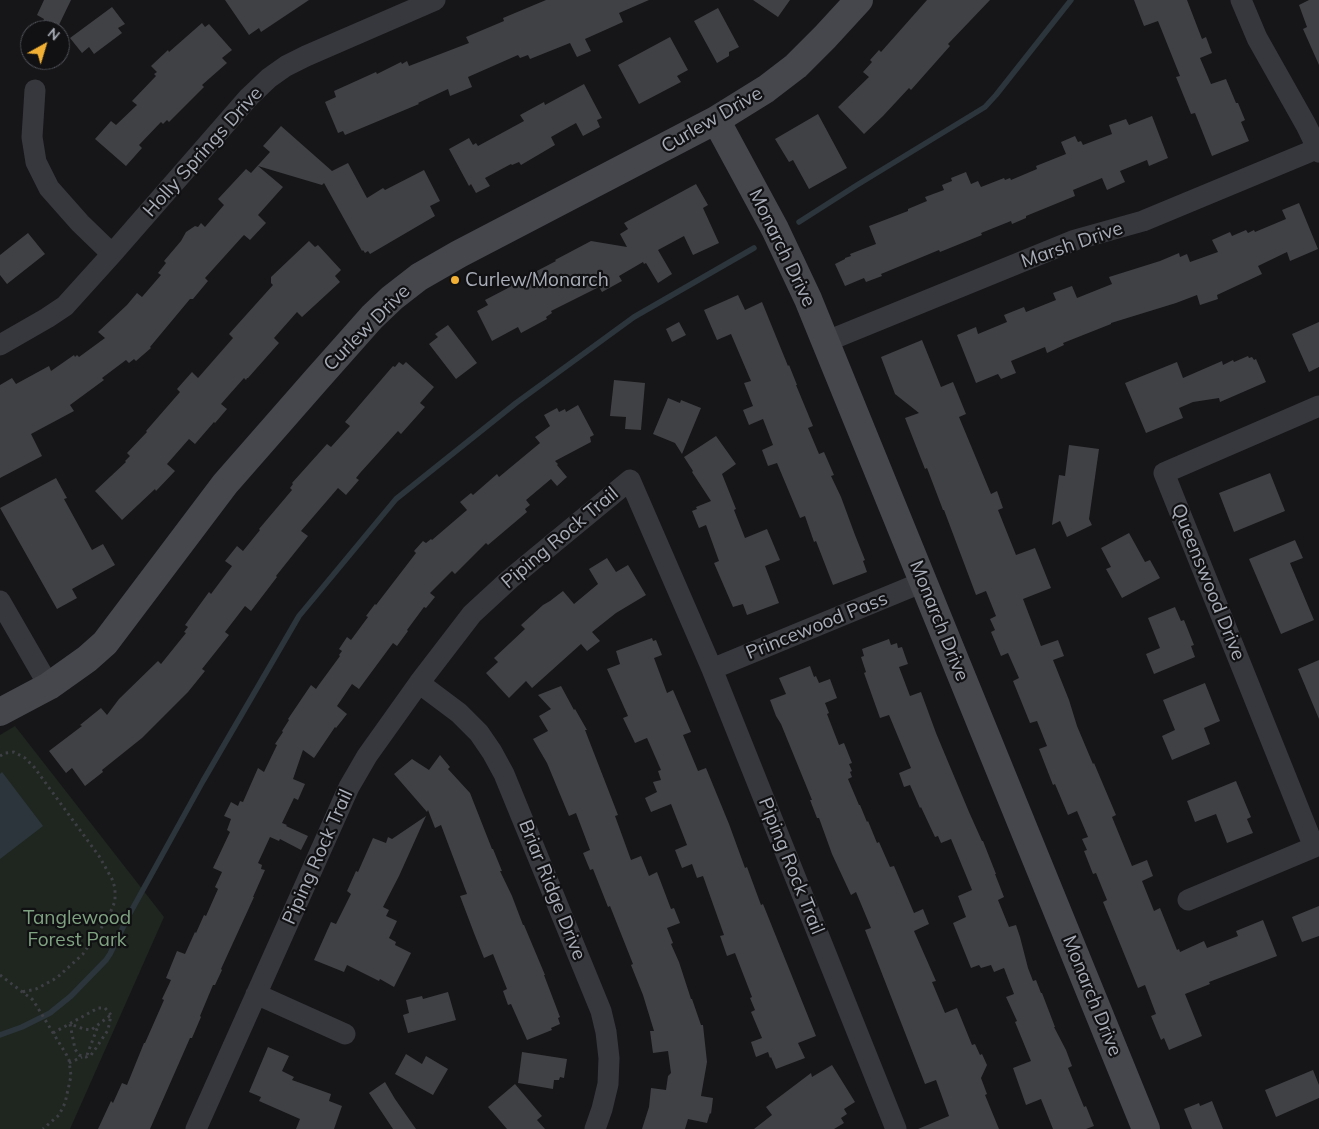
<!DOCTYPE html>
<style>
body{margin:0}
#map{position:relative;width:1319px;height:1129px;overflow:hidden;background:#161618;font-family:Mulish,sans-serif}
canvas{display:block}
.north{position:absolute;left:20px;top:20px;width:50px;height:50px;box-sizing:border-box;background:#111113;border:1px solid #4d4f55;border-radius:50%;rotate:39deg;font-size:14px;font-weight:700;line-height:20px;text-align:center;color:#a8adb8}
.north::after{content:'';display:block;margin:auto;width:18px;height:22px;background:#f2b134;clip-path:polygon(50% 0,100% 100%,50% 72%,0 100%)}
</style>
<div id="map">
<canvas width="1319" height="1129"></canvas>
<div class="north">N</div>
</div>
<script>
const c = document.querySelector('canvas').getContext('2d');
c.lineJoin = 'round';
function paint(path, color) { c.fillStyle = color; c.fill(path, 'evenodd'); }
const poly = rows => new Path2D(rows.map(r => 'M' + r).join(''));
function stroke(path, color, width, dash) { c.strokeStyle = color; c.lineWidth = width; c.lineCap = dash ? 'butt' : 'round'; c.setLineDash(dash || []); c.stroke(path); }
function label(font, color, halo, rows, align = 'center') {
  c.font = font + ' Mulish,sans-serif'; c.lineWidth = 4.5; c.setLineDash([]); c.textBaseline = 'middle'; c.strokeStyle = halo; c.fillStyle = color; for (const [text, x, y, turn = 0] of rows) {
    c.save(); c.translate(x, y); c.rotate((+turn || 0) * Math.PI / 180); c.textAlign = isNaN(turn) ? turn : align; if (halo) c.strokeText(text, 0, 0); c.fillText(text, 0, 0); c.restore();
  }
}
paint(poly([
 [15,726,164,917,70,1129,0,1129,0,735]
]), '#1e261f');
paint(poly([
 [2,772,43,826,0,859,0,774]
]), '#2c353c');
stroke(poly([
 [799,222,857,185,985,107,996,95,1071,0],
 [0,1035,22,1027,50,1013,71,996,106,960,110,954,129,915,203,781,299,616,396,499,516,403,634,317,754,248]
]), '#2c353c', 5.5);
paint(poly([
 [44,0,71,0,57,29,43,22,44,19,37,15],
 [225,0,309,0,261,32,259,28,249,35],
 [546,0,649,0,619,13,623,22,585,39,591,51,577,57,570,43,530,59,528,55,520,58,518,55,468,77,472,87,450,96,448,89,418,103,419,104,345,135,343,131,338,133,325,102,336,97,334,91,376,72,377,74,401,62,402,64,407,61,409,66,469,43,466,37,504,21,503,18],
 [753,0,790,0,778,17],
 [927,0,990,0,948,44,950,46,911,90,909,88,883,116,864,134,838,107,869,77,863,72,872,62,870,60,879,50,881,52],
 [1134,0,1187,0,1202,39,1206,37,1212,53,1200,58,1211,84,1226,79,1236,103,1238,103,1245,120,1241,122,1249,141,1212,156,1195,113,1191,114,1176,77,1180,76,1158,21,1144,26],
 [1309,0,1319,0,1319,65,1303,29,1307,27,1299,5],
 [112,7,125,24,118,28,122,33,94,54,89,47,82,53,70,38],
 [718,8,739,47,729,52,729,56,717,63,694,21],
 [202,23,205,27,209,24,232,50,222,58,227,63,202,85,204,87,169,122,167,120,163,124,161,122,139,145,142,148,126,166,95,139,111,121,116,125,137,105,132,101,156,76,154,74,157,72,151,66,168,50,169,52],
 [670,37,688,70,677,76,681,82,639,104,618,65],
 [584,84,602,118,597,120,600,127,583,136,576,123,551,137,555,145,521,165,519,162,512,165,511,164,485,178,490,186,476,193,471,184,469,186,449,149,469,138,473,145,476,143,478,146,524,121,520,115,544,102,545,105],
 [818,114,847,168,809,189,793,160,789,162,775,139],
 [1152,116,1168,158,1149,166,1147,160,1120,171,1125,182,1107,190,1102,178,1073,190,1075,196,1026,216,1026,218,1012,224,1011,221,981,233,982,235,940,252,939,250,881,274,882,276,866,282,864,278,845,286,835,264,845,259,845,258,851,256,850,254,876,244,869,226,908,211,908,209,927,201,925,197,944,190,942,185,952,181,951,178,966,172,971,184,978,181,981,187,1004,178,1005,180,1010,178,1011,180,1037,169,1036,166,1066,154,1061,142,1075,136,1078,142,1081,141,1083,145,1112,134,1109,125,1126,119,1129,125],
 [281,126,332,171,348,163,367,198,383,188,385,190,424,170,440,201,430,206,435,216,370,254,368,251,365,253,363,250,362,251,324,183,322,185,258,166,283,187,258,215,266,223,250,240,244,235,242,237,205,278,208,281,193,299,190,299,150,347,151,348,136,361,134,359,129,363,126,360,102,378,104,380,70,405,74,411,31,434,42,456,0,478,0,385,12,378,16,384,49,366,51,371,74,355,75,357,77,355,79,357,105,338,98,332,127,305,137,293,142,297,161,275,158,273,166,263,164,261,181,241,186,232,195,226,198,227,201,223,205,227,224,205,218,199,246,169,251,173,270,152,263,146],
 [696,184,708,205,703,208,719,243,693,255,684,236,658,250,672,274,658,283,646,263,644,264,643,262,619,276,622,281,602,292,599,287,551,311,552,313,546,317,547,319,521,333,518,327,492,341,477,311,488,305,485,300,508,288,508,286,556,261,555,260,591,241,627,247,620,234,628,229,624,223],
 [1299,203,1318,249,1290,261,1287,252,1258,266,1262,274,1217,295,1218,299,1200,305,1197,295,1176,303,1111,323,1111,324,1063,343,1064,345,1047,353,1045,347,1011,361,1016,373,1001,379,998,374,976,383,957,335,976,327,978,334,1007,322,1004,315,1024,307,1026,312,1056,300,1053,293,1072,286,1077,298,1112,284,1109,277,1160,261,1179,253,1180,257,1187,254,1190,262,1218,252,1212,240,1230,232,1232,236,1246,230,1248,233,1254,230,1255,232,1286,219,1282,210],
 [28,233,45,254,7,284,0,275,0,255],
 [309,241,315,247,318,245,341,270,335,276,340,282,302,317,297,312,274,338,279,343,248,378,247,378,246,380,244,378,221,404,227,409,215,423,214,422,195,444,189,439,167,464,175,471,156,491,155,489,122,520,95,491,126,462,125,461,130,456,127,453,147,432,146,431,180,392,177,389,192,372,198,378,233,338,229,334,273,285,271,283,271,277],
 [738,295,745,310,762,302,788,366,789,365,797,385,796,385,813,426,808,428,819,454,824,452,834,475,831,476,841,497,855,535,865,560,863,561,867,572,833,585,816,541,814,542,805,516,800,518,777,463,768,466,762,450,773,445,763,419,749,425,743,410,753,406,744,383,751,381,731,334,717,340,704,310],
 [679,322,686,335,672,342,666,329],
 [1319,322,1319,367,1309,372,1292,334],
 [448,325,477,363,456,379,429,344,438,337,435,334],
 [922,340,941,387,953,382,966,414,959,417,991,494,997,491,1003,508,998,510,1016,555,1035,548,1051,588,1023,599,1041,646,1058,640,1064,656,1053,660,1069,700,1077,726,1093,764,1094,763,1116,815,1112,817,1132,866,1147,860,1153,876,1142,881,1154,911,1160,908,1177,950,1179,949,1180,952,1204,941,1207,948,1238,936,1236,931,1263,920,1277,956,1209,982,1210,984,1185,994,1202,1036,1169,1050,1164,1038,1161,1040,1151,1016,1156,1014,1145,985,1138,988,1103,902,1107,900,1096,873,1093,874,1084,851,1087,850,1082,839,1088,837,1077,811,1068,815,1055,784,1053,785,1039,749,1047,746,1037,721,1030,723,1013,681,1019,678,1008,653,1001,656,991,632,995,630,990,619,996,616,986,591,976,595,944,510,943,510,927,468,925,469,905,418,919,413,895,394,881,357],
 [1248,356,1249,358,1252,357,1254,360,1256,359,1266,382,1220,402,1219,398,1193,402,1179,408,1183,418,1146,433,1125,383,1177,362,1183,378,1222,361,1223,365,1233,360,1234,362],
 [399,362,403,365,406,362,434,387,420,403,425,407,401,434,398,431,360,473,356,478,359,480,346,495,338,488,301,531,308,536,276,576,277,577,251,611,245,606,225,632,229,635,202,669,205,671,188,692,142,738,102,770,103,772,85,786,72,768,66,773,49,751,82,726,80,725,101,708,107,715,119,699,158,661,161,664,186,633,184,632,188,627,185,625,209,592,211,594,232,566,225,561,237,546,243,551,260,530,259,529,292,490,290,488,293,484,292,483,327,444,331,447,350,426,345,422,393,366,395,367],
 [614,380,645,383,641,430,625,429,626,417,610,416],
 [668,398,680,403,681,400,701,408,682,454,675,443,653,434],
 [578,405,594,435,590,437,591,442,555,461,558,464,557,465,567,477,557,486,551,479,526,500,530,505,525,509,527,512,488,545,486,543,455,574,452,571,430,593,435,597,426,608,424,607,407,630,408,631,397,646,393,643,359,689,352,684,337,706,347,714,336,728,335,727,314,758,303,750,293,779,305,784,298,800,294,798,282,823,287,825,286,826,308,836,301,850,280,839,279,841,270,837,258,863,262,865,261,869,265,870,253,897,254,897,221,969,222,970,215,985,213,985,200,1016,201,1017,192,1038,190,1038,150,1129,98,1129,111,1101,113,1103,122,1083,127,1085,144,1043,145,1043,164,1000,162,999,171,980,166,978,177,951,185,954,195,932,196,933,204,915,206,916,218,889,215,887,222,872,213,868,230,832,227,830,231,819,224,816,231,802,238,806,240,801,243,802,258,768,264,772,277,745,275,744,283,732,282,731,289,720,288,719,311,685,316,689,318,686,340,656,339,655,342,651,339,649,347,637,351,640,368,617,366,616,375,604,376,605,416,553,414,551,423,541,426,543,431,539,432,540,467,510,460,502,471,493,473,495,497,474,499,477,540,443,535,437,550,426,544,415,557,408,559,412,565,409,566,412],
 [716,436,736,464,722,474,736,509,734,510,745,538,767,529,780,560,765,566,779,603,747,615,743,604,733,607,714,563,719,561,706,525,699,528,692,511,697,509,696,507,711,501,692,472,693,471,684,457],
 [1069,445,1099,449,1089,519,1092,525,1067,537,1060,521,1052,525,1059,475,1065,476],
 [1270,473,1285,511,1234,532,1219,493],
 [56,478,67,498,64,499,92,550,103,544,115,565,72,589,77,598,57,609,0,508],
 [1129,533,1145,562,1150,560,1160,578,1122,598,1106,569,1111,567,1101,548],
 [1295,540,1303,558,1290,563,1314,620,1281,634,1249,559],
 [607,558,616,572,628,565,646,595,616,613,592,632,600,641,587,651,581,644,532,688,526,681,509,698,486,673,498,662,494,658,525,629,521,625,543,605,550,601,563,591,574,604,598,584,589,569],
 [1175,607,1181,621,1184,620,1194,645,1191,646,1195,657,1154,674,1146,654,1160,648,1148,618],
 [652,638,653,641,656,640,662,655,654,658,667,693,673,690,691,732,683,735,698,771,706,768,729,824,745,868,747,867,761,905,763,904,816,1036,798,1043,805,1058,776,1069,771,1057,770,1058,768,1052,756,1057,751,1042,762,1038,751,1012,755,1010,750,998,752,997,735,953,727,956,720,936,724,935,703,876,697,878,692,864,682,868,675,850,687,845,671,804,651,812,645,798,657,792,653,782,661,780,658,771,661,770,647,738,635,743,623,718,628,716,607,669,620,664,616,651],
 [889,639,891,645,897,643,898,648,902,647,908,664,899,667,910,696,921,692,936,733,969,812,982,841,983,841,996,874,995,874,1004,897,998,900,1009,927,1016,925,1020,937,1028,968,1033,981,1036,980,1041,993,1042,993,1055,1027,1054,1027,1066,1050,1072,1066,1068,1068,1084,1107,1086,1106,1094,1126,1086,1129,1053,1129,1041,1099,1026,1105,1013,1068,1031,1061,1015,1022,1017,1021,1006,997,1014,994,1004,968,994,972,991,965,981,968,979,965,971,968,953,923,966,917,958,896,972,890,951,839,941,843,938,836,935,837,921,807,920,808,910,785,904,787,899,773,911,768,889,715,880,718,864,673,866,672,861,657,864,656,862,649],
 [1319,660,1319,719,1298,669],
 [810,666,814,677,816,676,819,683,830,679,837,698,825,703,829,713,827,714,839,745,844,743,852,763,849,764,852,771,850,772,852,777,848,779,859,805,860,805,867,822,868,821,877,843,879,842,890,867,894,866,914,913,923,909,929,924,914,931,936,981,932,982,945,1013,957,1008,972,1045,975,1044,980,1055,982,1054,987,1065,981,1078,987,1094,985,1095,999,1129,918,1129,949,1116,936,1080,925,1084,865,930,871,928,856,892,851,895,832,854,819,818,817,818,810,800,812,800,781,724,776,716,770,700,786,694,779,678],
 [1205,683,1220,721,1204,728,1210,744,1172,760,1162,736,1175,730,1163,700],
 [561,686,574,710,575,709,587,730,585,730,618,815,615,816,631,860,641,856,649,876,657,872,671,909,674,908,680,923,667,928,673,943,671,944,679,962,691,999,692,999,701,1025,703,1025,707,1062,701,1096,713,1098,711,1114,710,1113,707,1123,688,1119,685,1129,642,1129,649,1107,651,1088,666,1090,668,1076,671,1073,668,1051,653,1053,650,1031,654,1031,643,995,631,965,633,964,610,906,608,907,593,869,590,870,583,853,590,850,576,813,569,816,547,763,533,739,548,731,539,716,551,709,538,695],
 [440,755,450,767,448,769,470,793,492,849,493,849,502,871,500,871,512,896,523,925,524,925,545,975,544,975,560,1017,558,1018,560,1024,551,1028,552,1030,527,1040,511,1004,508,1005,503,991,507,989,493,954,484,958,474,933,460,896,467,894,441,825,435,828,428,810,427,812,394,774,412,759,429,770],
 [1236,781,1251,817,1247,819,1253,833,1227,843,1216,814,1195,822,1187,801],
 [426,816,399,876,383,907,389,910,386,916,397,921,389,938,396,942,395,945,411,953,394,987,380,979,379,981,347,965,344,972,314,960,331,922,336,924,351,894,347,891,356,871,358,872,373,838,386,843,388,837,392,839],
 [1319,906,1319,936,1302,942,1292,917],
 [448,992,456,1020,408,1033,403,1015,409,1013,406,1000,422,996,423,999],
 [268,1047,289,1056,282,1071,294,1077,292,1080,331,1094,329,1101,342,1106,334,1129,296,1129,300,1119,259,1101,261,1097,249,1092],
 [522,1052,567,1059,564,1078,560,1077,559,1080,554,1080,553,1089,518,1083],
 [406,1054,422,1064,426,1056,448,1069,433,1095,395,1074],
 [832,1065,855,1102,844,1109,847,1114,841,1118,844,1123,834,1129,754,1129,772,1115,766,1107,811,1073,812,1077],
 [1313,1070,1319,1085,1319,1098,1276,1117,1265,1090],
 [385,1082,395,1099,416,1129,393,1129,369,1093],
 [515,1084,542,1116,537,1120,545,1129,507,1129,488,1107],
 [1212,1101,1223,1129,1192,1129,1184,1109,1199,1103,1200,1106]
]), '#404145');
stroke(poly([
 [0,756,5,753,14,752,25,758,34,767,99,856,112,879,115,888,115,901,108,918,83,954,60,975,53,980,36,989,22,992],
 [0,975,33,1000,66,1054,69,1060,71,1076,65,1103,59,1115,43,1129],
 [53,1033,98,1008,105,1008,111,1015,108,1030,96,1048,91,1055,86,1057,79,1055,75,1049,70,1024,84,1029,91,1030,111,1015],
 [87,1055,98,1026],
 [69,1063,82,1057]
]), '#3d3f44', 3, [2.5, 4]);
stroke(poly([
 [1241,0,1257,38,1306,125,1319,152],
 [35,90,32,137,36,162,49,188,80,223,112,254],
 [825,342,1075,240,1143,221,1319,148],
 [0,345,47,318,65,306,112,254,249,97,269,78,286,66,306,56,435,0],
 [0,601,49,686],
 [712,669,923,582],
 [419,683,459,713,479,733,492,752,504,774,601,1011,606,1032,609,1058,608,1084,602,1109,595,1129],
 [1314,847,1164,473,1319,406],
 [1188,900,1319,845],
 [256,994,345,1034],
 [196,1129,349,787,367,756,419,683,472,614,510,579,630,480,712,669,896,1129]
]), '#37383d', 21);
stroke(poly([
 [716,120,775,229,808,299,1146,1129],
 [0,712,49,686,87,659,105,643,225,484,317,379,372,317,392,298,419,277,459,254,716,120,766,89,796,66,825,37,859,0]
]), '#45474d', 28);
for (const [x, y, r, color] of [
 [455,280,5,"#f2b134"]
]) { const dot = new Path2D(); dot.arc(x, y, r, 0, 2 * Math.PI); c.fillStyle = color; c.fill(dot); stroke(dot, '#111113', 2); }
label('19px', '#a8adb8', '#111113', [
 ["Curlew Drive",712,120,-30],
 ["Holly Springs Drive",203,152,-48],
 ["Marsh Drive",1072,245,-19],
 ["Monarch Drive",782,248,64],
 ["Curlew Drive",367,328,-45],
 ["Piping Rock Trail",560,538,-40],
 ["Queenswood Drive",1208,582,68],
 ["Monarch Drive",939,621,68],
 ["Princewood Pass",817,626,-22],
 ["Piping Rock Trail",318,857,-66],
 ["Piping Rock Trail",791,866,68],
 ["Briar Ridge Drive",552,890,68],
 ["Monarch Drive",1092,996,68]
]);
label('19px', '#a8adb8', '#111113', [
 ["Curlew/Monarch",465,280]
], 'left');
label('19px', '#7fa381', '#111113', [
 ["Tanglewood",77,918],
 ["Forest Park",77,940]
]);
</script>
